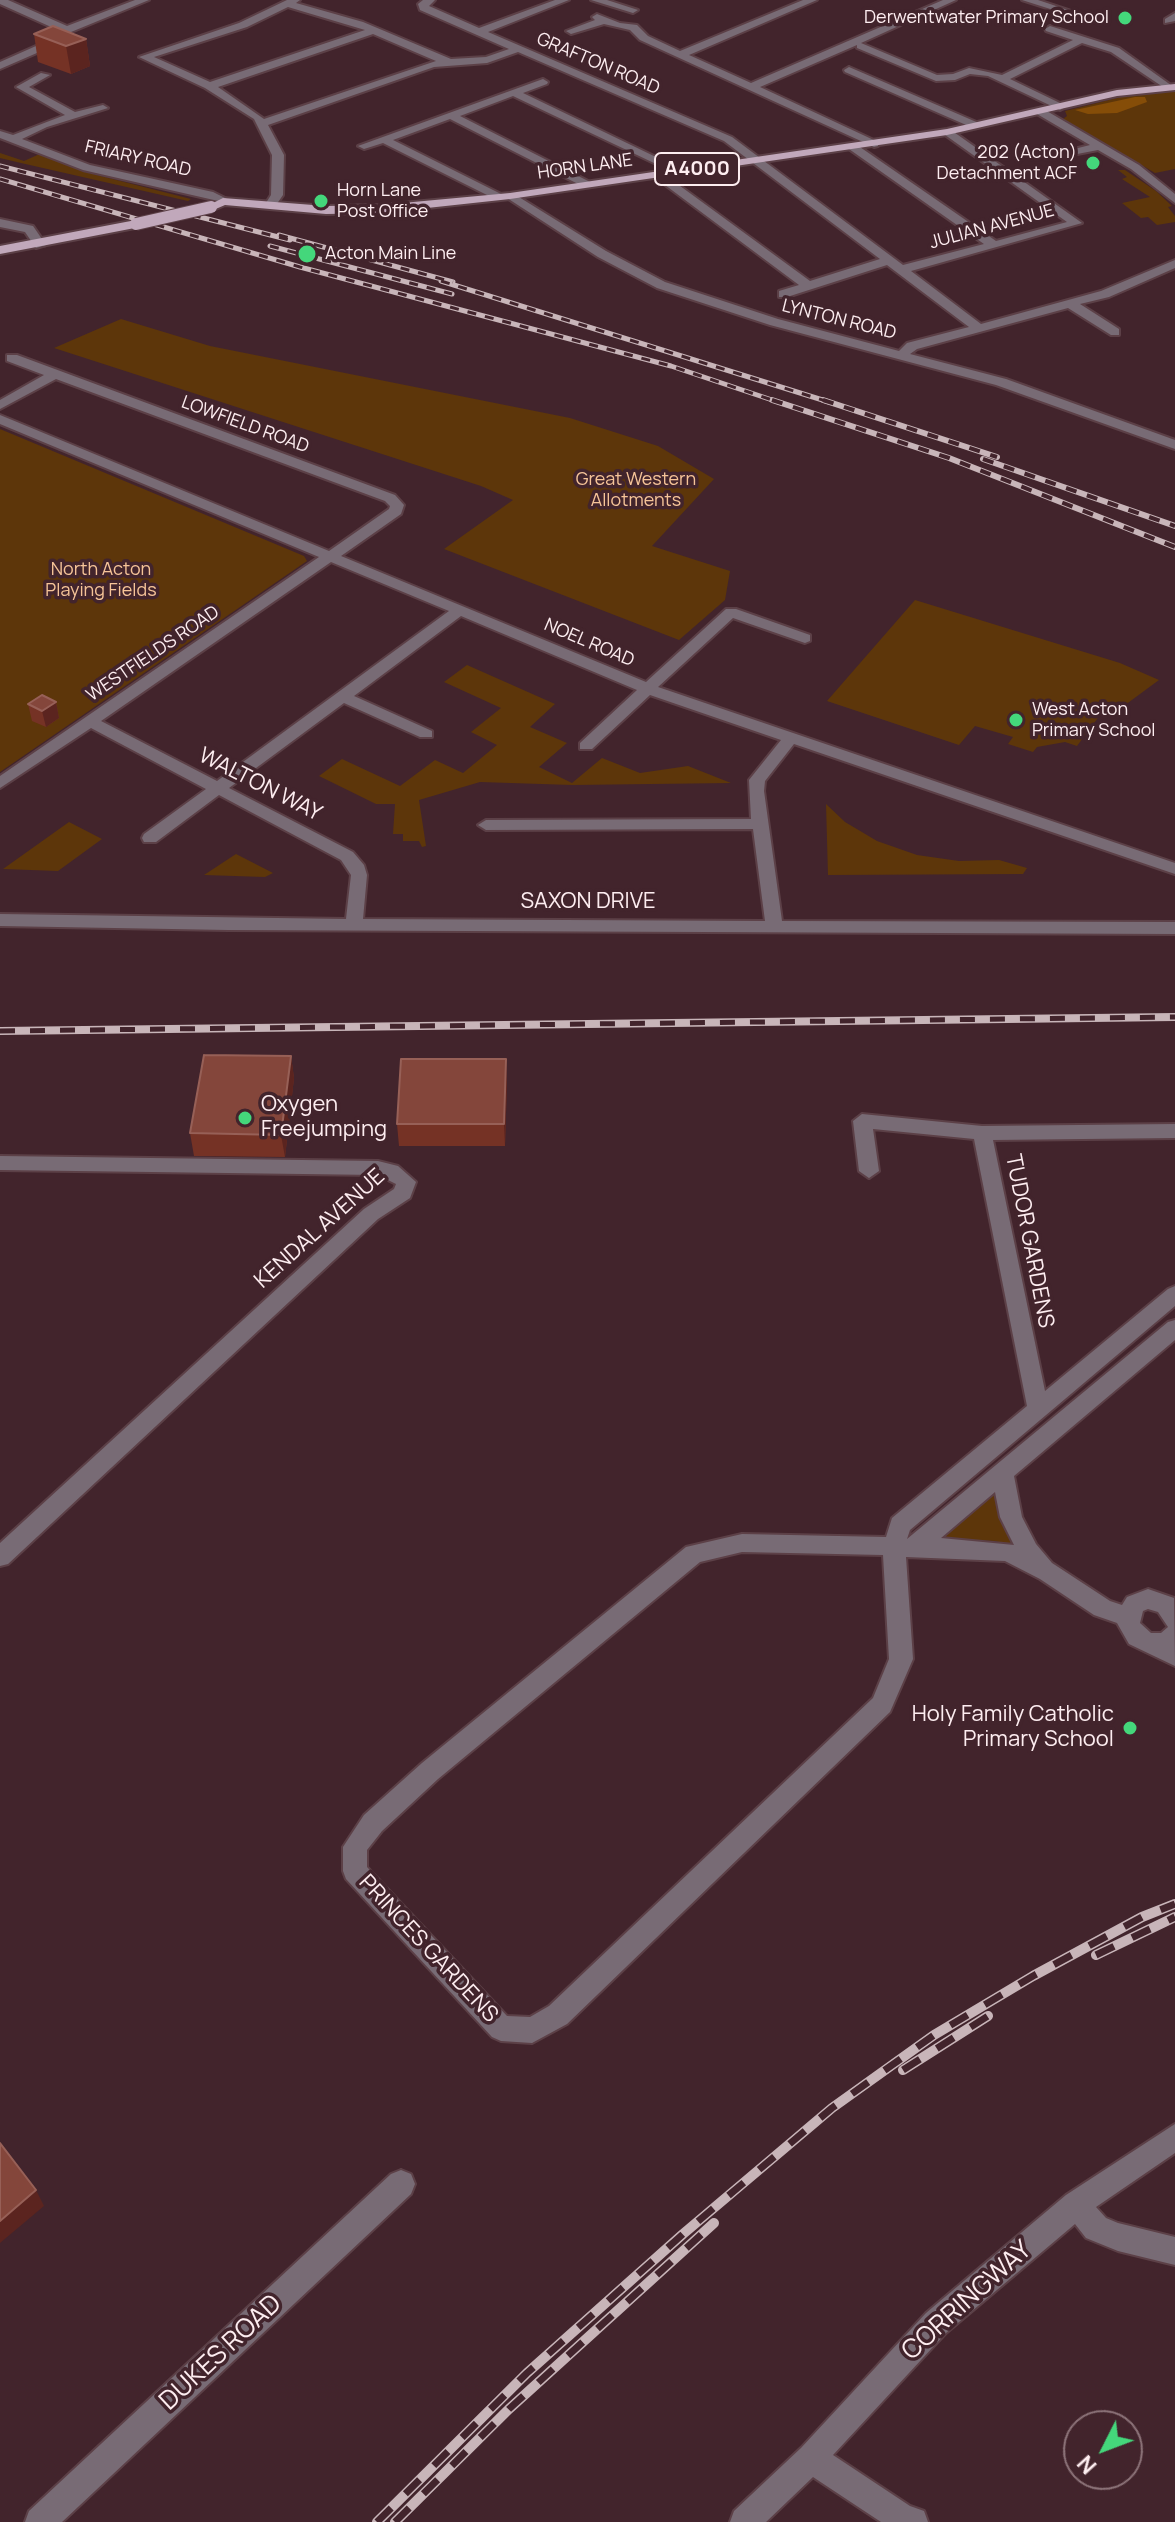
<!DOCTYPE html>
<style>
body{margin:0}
#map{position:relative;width:1175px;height:2522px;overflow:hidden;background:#42242c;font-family:Manrope,sans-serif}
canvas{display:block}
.north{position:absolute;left:1063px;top:2410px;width:80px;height:80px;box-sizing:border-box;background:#42242c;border:2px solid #8d747a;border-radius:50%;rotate:228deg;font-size:22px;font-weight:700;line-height:32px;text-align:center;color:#fdedf0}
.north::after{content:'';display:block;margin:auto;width:28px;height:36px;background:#44d77b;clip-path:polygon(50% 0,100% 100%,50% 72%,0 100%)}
</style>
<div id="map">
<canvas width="1175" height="2522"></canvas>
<div class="north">N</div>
</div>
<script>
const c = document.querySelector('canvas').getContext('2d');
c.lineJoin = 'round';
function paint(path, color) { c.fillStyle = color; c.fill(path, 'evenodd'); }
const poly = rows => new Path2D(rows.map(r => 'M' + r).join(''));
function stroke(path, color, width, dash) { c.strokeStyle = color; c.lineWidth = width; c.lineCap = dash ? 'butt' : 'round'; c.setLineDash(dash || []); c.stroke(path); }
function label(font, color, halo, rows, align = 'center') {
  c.font = font + ' Manrope,sans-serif'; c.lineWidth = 7; c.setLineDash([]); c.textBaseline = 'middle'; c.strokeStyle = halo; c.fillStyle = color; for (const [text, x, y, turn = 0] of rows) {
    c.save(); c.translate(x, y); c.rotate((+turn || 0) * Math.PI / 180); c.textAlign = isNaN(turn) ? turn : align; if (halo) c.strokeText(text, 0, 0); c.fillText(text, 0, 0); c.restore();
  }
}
paint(poly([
 [1175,91,1175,169,1155,173,1063,119,1067,116,1065,111,1121,97],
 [0,153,24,161,42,153,85,172,191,199,188,201,21,163,0,158],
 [1118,170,1125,170,1156,191,1172,206,1168,207,1175,216,1175,222,1157,225,1148,217,1141,218,1122,203,1150,197,1122,179,1127,177],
 [121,319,210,346,570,418,658,446,714,479,652,546,730,571,725,600,679,640,444,549,513,500,481,486,54,348],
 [0,429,304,556,307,561,0,772],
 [915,600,1120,663,1159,680,1121,708,1109,703,1077,746,1065,742,1037,747,1033,752,1008,744,1013,737,975,726,959,745,827,701],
 [467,665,555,704,530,727,567,743,539,767,572,783,602,758,640,773,688,766,731,783,572,785,480,782,419,800,426,846,422,847,419,841,403,841,403,834,393,834,395,804,376,804,319,776,342,759,400,786,435,760,463,773,497,745,471,732,501,708,444,682],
 [826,804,845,822,877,841,917,855,959,861,999,860,1027,868,1023,874,828,875],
 [69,822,102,839,58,871,3,869],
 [236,854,273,873,265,877,204,875],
 [996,1489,1015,1547,995,1541,945,1539,942,1535]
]), '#5d360a');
paint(poly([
 [1135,97,1145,97,1147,102,1117,113,1088,114,1075,110]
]), '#854d08');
const minor = poly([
 [0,0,8,0,67,26,135,0,149,0,71,32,53,46,0,69,0,62,45,42,60,31,0,4,0,0],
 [287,0,300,0,296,3,363,22,451,59,486,57,509,49,420,10,418,4,423,0,435,0,429,6,479,28,555,0,569,0,488,32,732,137,903,265,984,244,849,149,849,145,857,145,996,241,1067,222,941,132,951,130,1082,223,911,271,981,324,1101,291,1175,260,1175,268,1109,297,1080,304,1119,329,1119,335,1111,335,1068,308,917,349,910,354,1006,379,1175,440,1175,449,996,385,770,325,657,288,598,257,504,196,514,194,606,251,665,282,778,319,899,351,907,343,969,327,887,265,787,297,779,297,779,291,799,285,653,176,653,172,661,172,810,281,880,259,724,141,518,52,487,63,434,67,268,125,284,155,283,195,274,208,266,208,264,206,271,195,272,155,254,119,205,88,139,57,239,23,287,0],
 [288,7,365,30,210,82,154,57,247,27,288,7],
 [373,34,436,61,264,119,218,87,373,34],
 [591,0,607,0,638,10,633,13,591,0],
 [803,0,817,0,689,55,751,83,943,0,956,0,861,43,937,75,953,74,969,68,1002,75,1073,40,1046,31,1045,29,1050,26,1119,48,1175,88,1166,89,1111,52,1082,43,1010,79,1064,105,1065,107,1060,110,988,76,970,74,955,80,936,81,857,48,857,45,760,87,878,142,878,146,874,147,640,40,630,30,604,24,571,34,566,31,595,20,592,17,597,14,620,23,637,25,648,36,680,51,803,0],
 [1022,0,1038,0,1071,11,1066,14,1022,0],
 [1175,13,1175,21,1165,23,1165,19,1175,13],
 [849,67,981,124,983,126,973,128,845,72,844,70,849,67],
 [41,73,50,75,29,87,75,112,103,105,108,108,47,127,22,139,90,165,213,192,227,199,227,203,83,170,0,138,0,131,13,135,65,115,16,87,41,73],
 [543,79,548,82,547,84,523,93,685,171,675,173,513,96,460,116,592,183,592,187,584,187,450,119,393,140,503,195,503,199,495,199,383,143,364,149,358,146,543,79],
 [1037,110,1045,110,1139,165,1175,194,1175,203,1131,169,1098,150,1051,159,1051,155,1090,145,1037,114,1037,110],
 [0,219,33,226,46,245,36,248,25,232,0,227,0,219],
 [7,355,17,355,395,495,404,505,401,514,341,556,646,682,726,609,736,609,810,635,810,641,805,643,733,618,658,687,1175,863,1175,874,794,744,765,781,764,791,782,921,1175,922,1175,934,228,930,0,926,0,914,346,919,351,875,341,860,219,795,156,842,144,842,142,838,144,834,206,789,91,728,0,788,0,776,319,557,0,424,0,415,329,551,389,509,390,506,385,501,56,379,0,409,0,400,44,375,7,361,7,355],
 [331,562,449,611,217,781,101,721,331,562],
 [461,616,637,690,580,743,580,749,592,749,650,695,781,740,749,780,751,819,486,820,478,825,486,830,753,829,765,921,363,919,367,875,364,865,353,852,229,788,344,703,420,737,432,737,432,731,354,696,461,616],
 [862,1114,982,1126,1175,1124,1175,1138,993,1140,1045,1391,1168,1289,1175,1286,1175,1306,910,1530,907,1539,1168,1322,1175,1320,1175,1340,1014,1476,1022,1517,1036,1544,1052,1563,1110,1601,1122,1605,1127,1597,1148,1589,1174,1598,1175,1666,1129,1644,1117,1623,1094,1615,1040,1579,1005,1561,906,1557,913,1659,890,1712,567,2024,532,2043,501,2041,492,2037,346,1879,343,1871,343,1847,364,1815,422,1763,686,1547,742,1534,886,1537,892,1518,1027,1406,974,1139,873,1129,879,1171,869,1178,859,1171,853,1121,862,1114],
 [995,1492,1000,1517,1014,1545,941,1538,995,1492],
 [742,1552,883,1555,889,1659,873,1698,549,2006,530,2017,507,2016,367,1867,367,1850,382,1831,438,1779,700,1562,742,1552],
 [1148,1609,1158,1612,1168,1627,1161,1633,1151,1633,1140,1623,1143,1611,1148,1609],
 [0,1156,378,1161,398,1166,416,1182,410,1198,378,1219,8,1564,0,1566,0,1543,364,1209,394,1189,396,1184,378,1175,0,1170,0,1156],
 [1175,2124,1175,2153,1096,2207,1106,2218,1118,2223,1175,2237,1175,2265,1118,2251,1086,2238,1075,2224,946,2333,833,2455,910,2506,924,2511,928,2522,881,2522,813,2477,766,2522,730,2522,734,2511,801,2448,926,2313,1066,2195,1175,2124],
 [401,2170,411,2174,415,2184,411,2194,62,2522,25,2522,29,2511,391,2174,401,2170]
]);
const major = poly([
 [1175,84,1175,90,1117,96,947,135,510,199,381,213,326,214,225,205,211,211,205,207,223,198,326,206,381,205,510,193,947,129,1117,90,1175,84],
 [136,220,140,221,140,227,0,254,0,246,136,220]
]);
stroke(minor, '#5c4047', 4);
stroke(major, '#5c4047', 4);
paint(minor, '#786b75');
paint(major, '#c1a8bb');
const railFar3 = poly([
 [0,166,290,240],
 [0,179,300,267,671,366,778,402],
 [279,235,453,282],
 [270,246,452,294],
 [441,281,829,402]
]);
const railFar2 = poly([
 [772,400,949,458,1175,547],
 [823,400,997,457],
 [983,459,1175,526]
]);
const railFar1 = poly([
 [0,1031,1175,1017]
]);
const rail = poly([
 [1096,1955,1175,1917],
 [903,2070,988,2016],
 [377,2522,527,2373,683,2234,832,2108,934,2035,1033,1976,1142,1917,1175,1904],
 [395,2522,509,2409,714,2223]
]);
stroke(railFar3, '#c8b5b9', 5);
stroke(railFar2, '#c8b5b9', 6);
stroke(railFar1, '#c8b5b9', 8);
stroke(rail, '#c8b5b9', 10);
stroke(railFar3, '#42242c', 3, [9]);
stroke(railFar2, '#42242c', 4, [11]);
stroke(railFar1, '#42242c', 5, [15]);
stroke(rail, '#42242c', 7, [20]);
const majorBridge = poly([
 [136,224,211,207]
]);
stroke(majorBridge, '#5c4047', 14, []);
stroke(majorBridge, '#c1a8bb', 12);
paint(poly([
 [34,34,86,39,90,66,71,74,38,62],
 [56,702,59,718,46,727,32,721,28,704],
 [291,1056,294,1078,285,1157,194,1156,190,1133],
 [507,1081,505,1146,399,1146,397,1124]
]), '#753225');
paint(poly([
 [86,39,90,66,71,74,66,46],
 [56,702,59,718,46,727,42,711],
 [291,1056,294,1078,285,1157,281,1135],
 [506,1059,507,1081,505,1146,504,1124],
 [36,2190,44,2206,0,2243,0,2221]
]), '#5b241f');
const building = poly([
 [53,26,86,39,66,46,34,34,53,26],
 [42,695,56,702,42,711,28,704,42,695],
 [204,1055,291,1056,281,1135,190,1133,204,1055],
 [401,1059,506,1059,504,1124,397,1124,401,1059],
 [0,2143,36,2190,0,2221,0,2143]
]);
paint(building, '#84463b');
stroke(building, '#976057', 2);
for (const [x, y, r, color] of [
 [1125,18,8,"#44d77b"],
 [1093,163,8,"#44d77b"],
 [321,201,8,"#44d77b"],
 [307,254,10,"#44d77b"],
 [1016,720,8,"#44d77b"],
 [245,1118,8,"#44d77b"],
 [1130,1728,8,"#44d77b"]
]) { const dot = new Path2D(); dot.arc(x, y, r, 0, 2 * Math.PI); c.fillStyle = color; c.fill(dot); stroke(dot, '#42242c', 3); }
label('18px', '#fdedf0', '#42242c', [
 ["Derwentwater Primary School",1109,18,"right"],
 ["202 (Acton)",1077,153,"right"],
 ["Detachment ACF",1077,174,"right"],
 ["Horn Lane",337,191],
 ["Post Office",337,212],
 ["Acton Main Line",325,254],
 ["West Acton",1032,710],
 ["Primary School",1032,731]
], 'left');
label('18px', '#fdedf0', '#42242c', [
 ["GRAFTON ROAD",598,64,23],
 ["FRIARY ROAD",138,159,13],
 ["HORN LANE",585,167,-8],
 ["JULIAN AVENUE",992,227,-15],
 ["LYNTON ROAD",839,320,14],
 ["LOWFIELD ROAD",245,425,20],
 ["NOEL ROAD",589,643,23],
 ["WESTFIELDS ROAD",153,654,-34]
]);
label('18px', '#f6c498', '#42242c', [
 ["Great Western",636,480],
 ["Allotments",636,501],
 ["North Acton",101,570],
 ["Playing Fields",101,591]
]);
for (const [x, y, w] of [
 [697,169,84]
]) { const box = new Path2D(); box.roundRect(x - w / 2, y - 16, w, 32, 6); c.fillStyle = '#42242c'; c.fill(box); stroke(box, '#fdedf0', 2); }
label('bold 20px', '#fdedf0', null, [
 ["A4000",697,169]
]);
label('22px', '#fdedf0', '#42242c', [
 ["WALTON WAY",260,785,27],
 ["SAXON DRIVE",588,902],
 ["KENDAL AVENUE",320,1229,-42],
 ["TUDOR GARDENS",1029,1241,79],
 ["PRINCES GARDENS",428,1949,47]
]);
label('22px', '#fdedf0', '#42242c', [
 ["Oxygen",261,1105],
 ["Freejumping",261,1130],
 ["Holy Family Catholic",1114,1715,"right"],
 ["Primary School",1114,1740,"right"]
], 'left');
label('26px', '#fdedf0', '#42242c', [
 ["CORRINGWAY",967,2301,-42],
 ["DUKES ROAD",221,2353,-43]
]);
</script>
